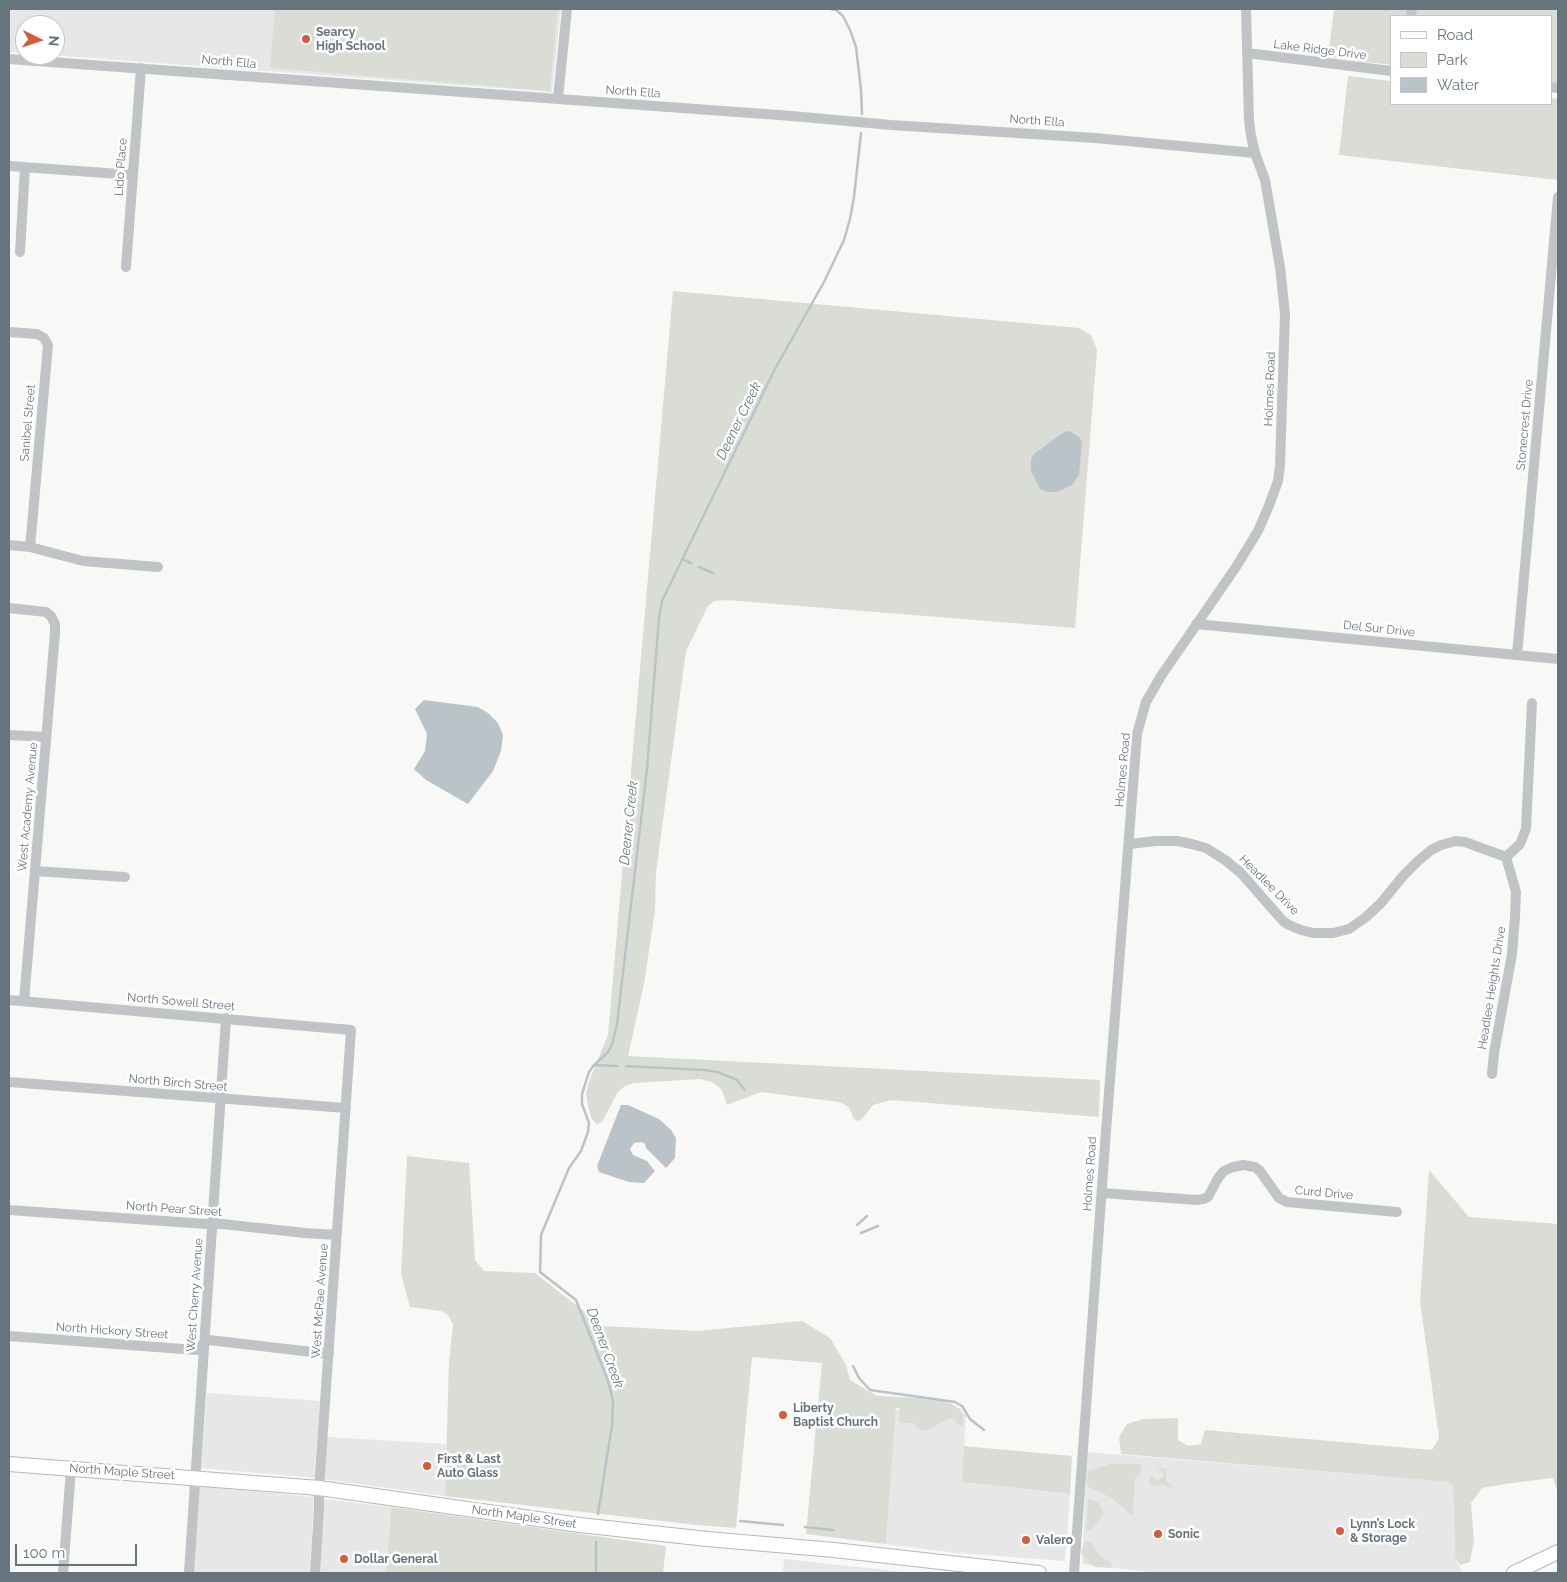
<!DOCTYPE html>
<meta charset="utf-8">
<style>
body{margin:0}
#map{position:relative;width:1567px;height:1582px;overflow:hidden;background:#f8f8f6;font-family:Raleway,sans-serif}
canvas{display:block}
.frame{position:absolute;inset:0;border:10px solid #66747e;pointer-events:none}
.legend{position:absolute;left:1390px;top:15px;width:162px;height:90px;box-sizing:border-box;background:#fff;border:1px solid #c2c7cb;margin:0;padding:6px 9px;list-style:none;font-size:15px;color:#66747e}
.legend li{display:flex;align-items:center;gap:10px;height:25px}
.legend b{width:25px;border:1px solid #c2c7cb}
.north{position:absolute;left:15px;top:15px;width:50px;height:50px;box-sizing:border-box;background:#fff;border:1px solid #c2c7cb;border-radius:50%;rotate:94deg;font-size:14px;font-weight:700;line-height:20px;text-align:center;color:#66747e}
.north::after{content:'';display:block;margin:auto;width:18px;height:22px;background:#d45c3b;clip-path:polygon(50% 0,100% 100%,50% 72%,0 100%)}
.scale{position:absolute;left:15px;top:1544px;width:122px;height:22px;box-sizing:border-box;border:2px solid #66747e;border-top:0;padding-left:6px;font-size:15px;line-height:18px;white-space:nowrap;color:#66747e;-webkit-text-stroke:4px #fff;paint-order:stroke}
</style>
<div id="map">
<canvas width="1567" height="1582"></canvas>
<div class="frame"></div>
<ul class="legend">
<li><b style="height:6px;background:#fff"></b>Road</li>
<li><b style="height:14px;background:#d9ddd6"></b>Park</li>
<li><b style="height:14px;background:#bac4c8"></b>Water</li>
</ul>
<div class="north">N</div>
<div class="scale">100 m</div>
</div>
<script>
const c = document.querySelector('canvas').getContext('2d');
c.lineJoin = 'round';
function paint(path, color) { c.fillStyle = color; c.fill(path, 'evenodd'); }
const poly = rows => new Path2D(rows.map(r => 'M' + r).join(''));
function stroke(path, color, width, dash) { c.strokeStyle = color; c.lineWidth = width; c.lineCap = dash ? 'butt' : 'round'; c.setLineDash(dash || []); c.stroke(path); }
function label(font, color, halo, rows, align = 'center') {
  c.font = font + ' Raleway,sans-serif'; c.lineWidth = 5; c.setLineDash([]); c.textBaseline = 'middle'; c.strokeStyle = halo; c.fillStyle = color; for (const [text, x, y, turn = 0] of rows) {
    c.save(); c.translate(x, y); c.rotate((+turn || 0) * Math.PI / 180); c.textAlign = isNaN(turn) ? turn : align; if (halo) c.strokeText(text, 0, 0); c.fillText(text, 0, 0); c.restore();
  }
}
paint(poly([
 [9,9,561,9,552,92,48,55,55,55,55,25,25,25,25,53,9,52],
 [207,1393,320,1401,314,1478,201,1468],
 [896,1409,966,1414,962,1482,1070,1494,1065,1561,956,1553,886,1544],
 [327,1437,446,1444,445,1496,323,1479],
 [1087,1452,1448,1482,1453,1486,1455,1557,1462,1573,1159,1573,1082,1564],
 [199,1486,314,1497,310,1573,194,1573],
 [324,1499,391,1507,386,1573,320,1573],
 [784,1559,913,1573,783,1573]
]), '#e6e7e6');
paint(poly([
 [275,9,558,9,550,91,270,68],
 [1334,9,1408,9,1407,16,1391,16,1391,65,1328,57],
 [1416,9,1558,9,1558,85,1551,84,1551,16,1415,16],
 [1348,76,1391,81,1391,104,1551,104,1551,98,1558,99,1558,180,1339,155],
 [673,291,1079,328,1091,335,1097,350,1075,628,726,600,715,601,708,606,686,651,656,872,655,910,644,984,628,1056,1100,1080,1099,1117,892,1100,873,1105,862,1119,858,1121,854,1119,849,1107,839,1102,761,1092,727,1105,722,1090,712,1082,700,1079,634,1083,625,1086,618,1092,602,1122,597,1124,592,1119,588,1107,586,1093,590,1079,608,1035],
 [407,1156,469,1163,475,1260,484,1271,535,1273,603,1326,697,1331,802,1321,830,1338,846,1365,850,1380,877,1396,921,1398,942,1401,952,1404,960,1409,963,1414,963,1424,962,1426,958,1425,954,1419,950,1418,926,1431,921,1430,913,1423,900,1423,899,1420,900,1410,899,1408,894,1408,896,1409,886,1544,806,1534,822,1363,752,1357,736,1528,696,1525,445,1496,449,1361,453,1325,448,1315,441,1311,410,1307,401,1274],
 [1429,1170,1469,1217,1558,1224,1558,1492,1553,1478,1505,1484,1482,1488,1471,1503,1474,1540,1470,1562,1460,1565,1455,1557,1453,1486,1448,1482,1121,1454,1119,1437,1127,1424,1143,1419,1178,1418,1178,1440,1188,1446,1201,1444,1205,1430,1432,1450,1439,1438,1420,1301],
 [964,1446,1072,1456,1070,1494,962,1482],
 [1110,1464,1139,1464,1142,1468,1140,1475,1135,1479,1133,1516,1131,1515,1112,1498,1087,1486,1088,1471],
 [1159,1468,1168,1469,1166,1472,1166,1481,1172,1486,1172,1488,1164,1485,1150,1486,1150,1475,1158,1481,1165,1475,1158,1469],
 [1088,1499,1098,1502,1103,1511,1103,1516,1090,1530,1086,1529],
 [391,1507,666,1546,663,1573,386,1573],
 [1085,1541,1087,1541,1092,1544,1098,1554,1112,1564,1111,1568,1095,1567,1086,1561,1081,1552]
]), '#d9ddd6');
paint(poly([
 [1070,431,1079,437,1082,442,1079,475,1072,485,1057,492,1048,492,1040,489,1031,471,1031,460,1034,454,1064,432],
 [424,700,478,707,488,713,498,723,503,735,501,751,493,771,468,804,426,780,414,769,425,751,427,734,415,709],
 [621,1105,628,1105,659,1119,671,1130,676,1138,675,1158,666,1168,646,1148,645,1144,642,1142,634,1143,630,1149,633,1155,647,1161,655,1171,644,1183,629,1182,599,1172,597,1166]
]), '#bac4c8');
stroke(poly([
 [830,9,836,10,843,16,850,30,856,47,861,90,862,114],
 [682,559,691,563],
 [699,567,713,573],
 [594,1065,617,1066],
 [626,1066,704,1070,718,1072,737,1080,745,1090],
 [857,1225,867,1216],
 [861,1233,878,1226],
 [853,1366,859,1378,870,1390,955,1402,962,1406,970,1419,984,1430],
 [598,1514,612,1425,613,1401,608,1381,576,1300,540,1272,541,1235,569,1168,581,1151,588,1132,589,1123,582,1104,582,1094,589,1072,594,1065,608,1052,612,1045,617,1024,647,769,659,618,662,601,775,369,824,282,844,240,850,219,854,197,861,133],
 [740,1521,783,1525],
 [805,1527,833,1530],
 [596,1573,596,1542]
]), '#bac4c8', 2.5);
const major = poly([
 [9,1464,319,1488,580,1525,707,1539,834,1550,1039,1573],
 [1514,1573,1558,1552]
]);
stroke(major, '#b4b8bb', 16);
stroke(poly([
 [1411,16,1412,9],
 [1247,53,1391,71],
 [9,59,792,116,891,125,1095,138,1255,153],
 [1551,87,1558,88],
 [558,98,567,9],
 [9,166,133,175],
 [20,252,25,167],
 [126,267,141,68],
 [9,332,37,334,44,338,48,345,30,547],
 [9,545,30,547,83,561,158,567],
 [9,608,46,612,51,616,55,624,55,633,24,1001],
 [1196,624,1558,659],
 [1517,655,1558,197],
 [9,735,46,737],
 [1130,844,1156,841,1177,841,1192,844,1206,848,1225,860,1241,873,1283,921,1289,925,1301,930,1313,933,1333,933,1349,929,1366,917,1381,903,1403,876,1418,861,1431,850,1441,845,1456,841,1465,842,1506,857],
 [35,871,125,877],
 [9,1000,351,1030,319,1488,319,1509,315,1573],
 [1492,1074,1494,1053,1512,954,1515,917,1516,892,1506,857,1520,844,1526,829,1532,703],
 [9,1082,346,1108],
 [1102,1193,1197,1200,1203,1199,1208,1197,1218,1178,1224,1171,1233,1167,1243,1165,1255,1167,1260,1171,1279,1198,1287,1202,1397,1212],
 [9,1210,206,1224,222,1224,305,1233,337,1235],
 [9,1336,196,1350,209,1340,329,1354],
 [63,1573,71,1469],
 [189,1573,226,1018],
 [1074,1573,1106,1131,1137,734,1146,702,1161,676,1236,567,1258,531,1268,508,1278,481,1280,465,1285,314,1280,267,1265,180,1255,153,1251,136,1249,120,1246,9]
]), '#c0c4c7', 10);
stroke(major, '#fff', 14);
for (const [x, y, r, color] of [
 [306,39,5,"#d45c3b"],
 [783,1415,5,"#d45c3b"],
 [427,1466,5,"#d45c3b"],
 [1340,1531,5,"#d45c3b"],
 [1158,1534,5,"#d45c3b"],
 [1026,1540,5,"#d45c3b"],
 [344,1559,5,"#d45c3b"]
]) { const dot = new Path2D(); dot.arc(x, y, r, 0, 2 * Math.PI); c.fillStyle = color; c.fill(dot); stroke(dot, '#fff', 2); }
label('bold 12px', '#66747e', '#fff', [
 ["Searcy",316,32],
 ["High School",316,46],
 ["Liberty",793,1408],
 ["Baptist Church",793,1422],
 ["First & Last",437,1459],
 ["Auto Glass",437,1473],
 ["Lynn’s Lock",1350,1524],
 ["& Storage",1350,1538],
 ["Sonic",1168,1534],
 ["Valero",1036,1540],
 ["Dollar General",354,1559]
], 'left');
label('12px', '#66747e', '#fff', [
 ["Lake Ridge Drive",1320,50,7],
 ["North Ella",229,62,5],
 ["North Ella",633,92,4],
 ["North Ella",1037,121,4],
 ["Lido Place",121,167,-86],
 ["Holmes Road",1270,389,-88],
 ["Sanibel Street",28,423,-85],
 ["Stonecrest Drive",1525,425,-85],
 ["Del Sur Drive",1379,629,6],
 ["Holmes Road",1123,770,-85],
 ["West Academy Avenue",28,807,-85],
 ["Headlee Drive",1269,885,45],
 ["Headlee Heights Drive",1492,988,-81],
 ["North Sowell Street",181,1002,5],
 ["North Birch Street",178,1083,5],
 ["Holmes Road",1090,1174,-86],
 ["Curd Drive",1324,1193,5],
 ["North Pear Street",174,1209,4],
 ["West Cherry Avenue",195,1295,-86],
 ["West McRae Avenue",320,1301,-86],
 ["North Hickory Street",112,1331,4],
 ["North Maple Street",122,1472,4],
 ["North Maple Street",524,1517,8]
]);
label('italic 14px', '#66797f', '#fff', [
 ["Deener Creek",739,421,-64],
 ["Deener Creek",629,823,-84],
 ["Deener Creek",605,1348,70]
]);
</script>
